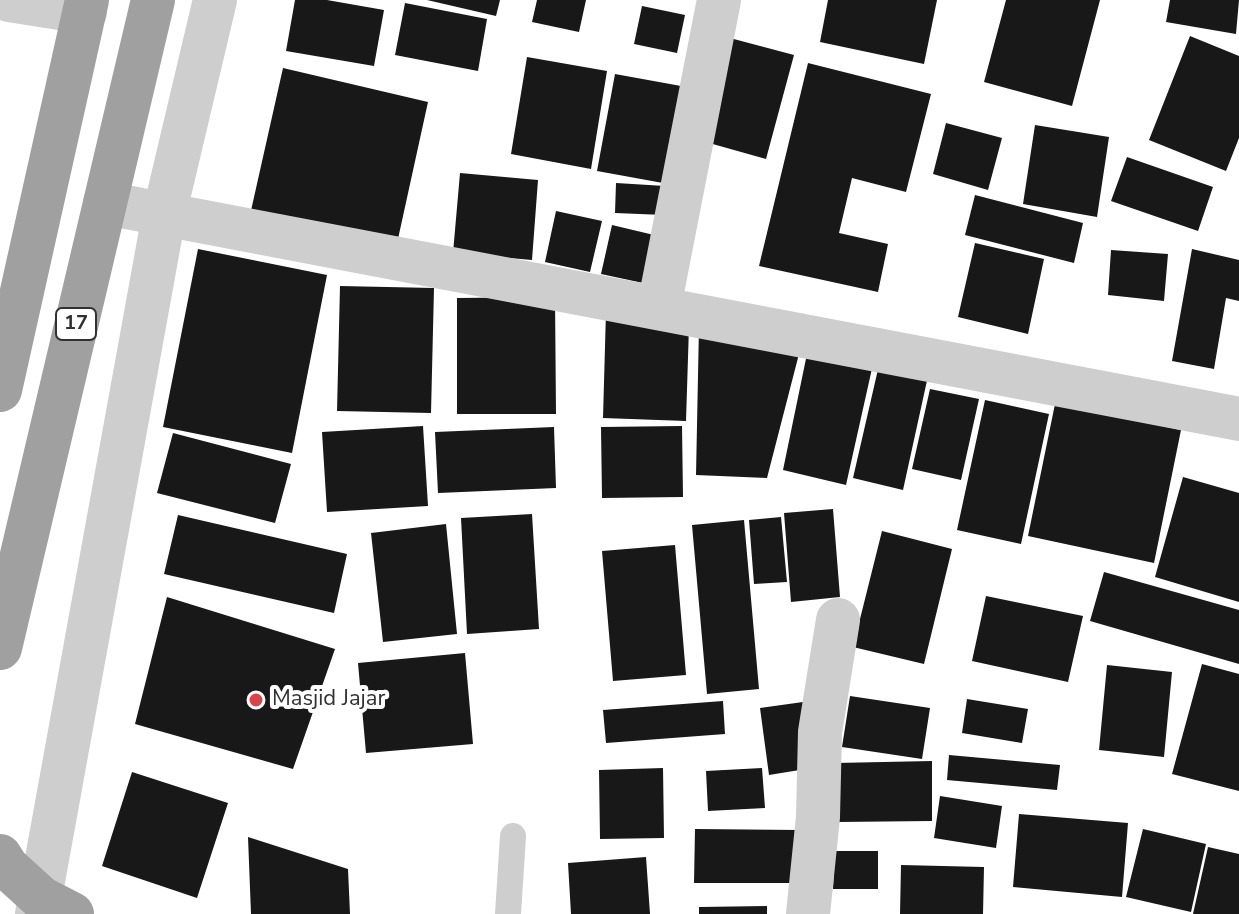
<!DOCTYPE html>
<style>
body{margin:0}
canvas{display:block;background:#fff}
</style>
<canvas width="1239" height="914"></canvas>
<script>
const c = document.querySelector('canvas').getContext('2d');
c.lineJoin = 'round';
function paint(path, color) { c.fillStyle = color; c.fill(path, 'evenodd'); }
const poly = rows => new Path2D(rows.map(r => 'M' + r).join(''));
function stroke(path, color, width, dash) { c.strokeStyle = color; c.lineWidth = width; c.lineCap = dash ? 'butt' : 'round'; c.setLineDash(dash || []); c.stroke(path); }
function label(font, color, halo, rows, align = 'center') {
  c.font = font + ' "Nunito Sans",sans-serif'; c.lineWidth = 8; c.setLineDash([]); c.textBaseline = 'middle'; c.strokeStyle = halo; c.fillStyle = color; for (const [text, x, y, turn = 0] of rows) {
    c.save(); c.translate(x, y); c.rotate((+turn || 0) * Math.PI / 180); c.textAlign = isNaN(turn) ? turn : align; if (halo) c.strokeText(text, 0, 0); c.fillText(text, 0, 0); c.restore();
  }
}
paint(poly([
 [295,0,327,0,384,10,374,66,286,51],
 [427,0,500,0,496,16],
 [537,0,586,0,579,32,532,22],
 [828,0,937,0,924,64,820,42],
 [1006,0,1100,0,1072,106,984,82],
 [1170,0,1239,0,1236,34,1166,22],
 [405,3,487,19,478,71,395,55],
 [642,6,685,15,677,53,634,44],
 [1190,36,1239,56,1239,138,1226,171,1149,140],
 [730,38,794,55,766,159,702,141],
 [527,57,607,71,591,169,511,154],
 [808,63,931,94,906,192,852,178,839,233,888,244,878,292,759,266],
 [283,68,428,102,396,248,250,215],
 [615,74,692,88,674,185,597,171],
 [946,123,1002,138,988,190,933,174],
 [1035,125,1109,137,1097,217,1023,204],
 [1127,157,1213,187,1198,231,1111,201],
 [460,173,538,180,532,260,453,253],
 [616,183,665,186,664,215,615,213],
 [975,195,1083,223,1074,263,965,235],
 [556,211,602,221,590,272,545,262],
 [612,225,654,235,643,283,601,274],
 [975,243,1044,259,1028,334,958,317],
 [198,249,327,275,292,453,163,427],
 [1192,249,1239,260,1239,301,1226,298,1214,369,1172,361],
 [1111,250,1168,254,1164,301,1108,295],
 [340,286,434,288,431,413,337,411],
 [555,297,556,414,457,414,457,298],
 [606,311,689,326,686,421,603,418],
 [699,326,800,350,767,478,696,475],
 [808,349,873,364,846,485,783,470],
 [879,365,928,376,903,490,853,478],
 [930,389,979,399,961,480,912,469],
 [985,400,1049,414,1021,544,957,530],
 [1055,404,1181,430,1154,563,1028,536],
 [423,426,428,506,327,512,322,432],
 [682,426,683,497,602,498,601,427],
 [554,427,556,488,438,493,435,432],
 [173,433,291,464,275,523,157,493],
 [1183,477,1239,493,1239,602,1155,577],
 [833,509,840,597,791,602,784,513],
 [532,514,539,629,467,634,461,518],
 [178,515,347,554,334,613,164,574],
 [781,517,787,582,754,584,749,520],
 [744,520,759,689,707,694,692,525],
 [446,524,457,634,383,642,371,533],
 [882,531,952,549,924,664,853,647],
 [675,545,686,675,613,681,602,551],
 [1104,572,1239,610,1239,664,1090,621],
 [986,596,1083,616,1068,682,972,661],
 [167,597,335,649,293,769,135,724],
 [465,653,473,744,366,753,358,663],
 [1202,664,1239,674,1239,791,1172,774],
 [1107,665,1172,672,1164,757,1099,750],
 [850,696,930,708,922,759,842,747],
 [967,699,1028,709,1022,743,962,733],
 [723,701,725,734,606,743,603,710],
 [803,702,812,768,769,775,760,708],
 [949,755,1060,765,1057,790,947,780],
 [932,761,932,821,837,822,835,763],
 [663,768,664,838,600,839,599,770],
 [762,768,765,808,708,811,706,771],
 [132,772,228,803,197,898,102,866],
 [940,796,1002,806,996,848,934,838],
 [1019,814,1128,823,1122,897,1013,887],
 [695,829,799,830,798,883,694,883],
 [1143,829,1206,844,1191,912,1126,897],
 [248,837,348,869,350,914,251,914],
 [1208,847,1239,854,1239,914,1193,914],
 [835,851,878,851,878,889,833,889],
 [646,857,650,914,571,914,568,863],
 [901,865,984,867,983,914,900,914],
 [767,906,767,914,699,914,699,907]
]), '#181818');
stroke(poly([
 [508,914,513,836]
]), '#cecece', 26);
stroke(poly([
 [9,0,85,12],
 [105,203,1239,419],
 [659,307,719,0],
 [37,914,164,215,215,0],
 [808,914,818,817,820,732,838,620]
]), '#cecece', 44);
stroke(poly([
 [0,390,87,0],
 [0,648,153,0],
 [0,856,7,867,41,898,72,914]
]), '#a0a0a0', 44);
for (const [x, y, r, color] of [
 [256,700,8,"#d7444b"]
]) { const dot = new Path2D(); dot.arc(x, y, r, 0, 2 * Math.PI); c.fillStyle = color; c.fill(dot); stroke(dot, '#fff', 3); }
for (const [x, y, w] of [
 [76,324,40]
]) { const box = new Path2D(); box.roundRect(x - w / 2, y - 16, w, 32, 6); c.fillStyle = '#fff'; c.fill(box); stroke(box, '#313131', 2); }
label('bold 20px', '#313131', null, [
 ["17",76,324]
]);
label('22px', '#313131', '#fff', [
 ["Masjid Jajar",272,700]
], 'left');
</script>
